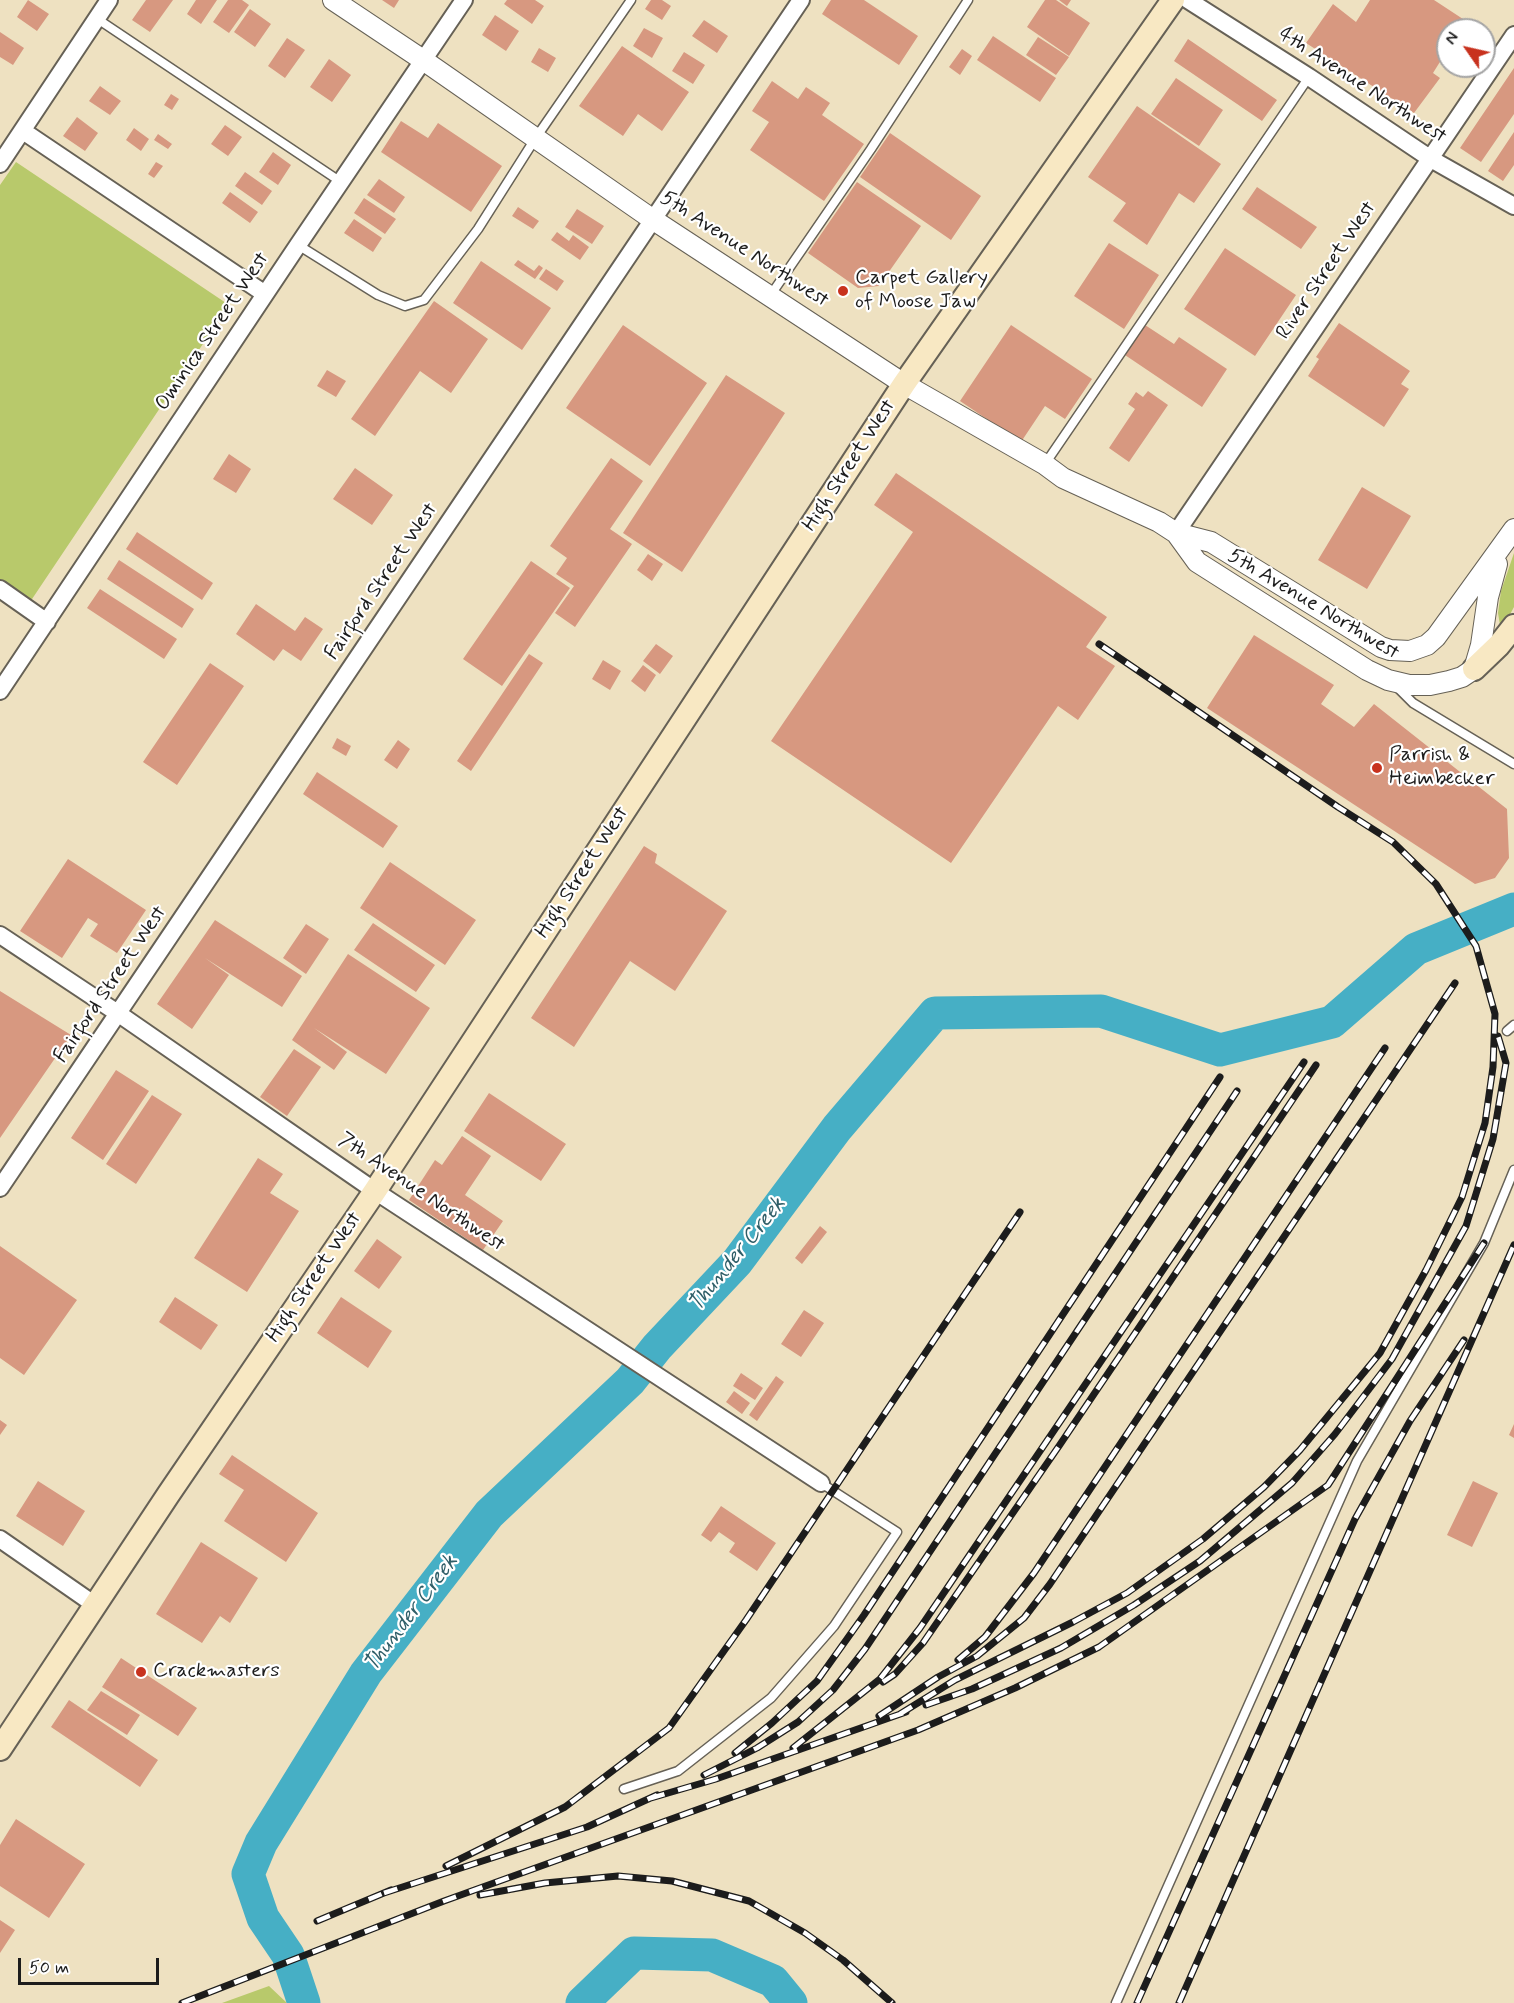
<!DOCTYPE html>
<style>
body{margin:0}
#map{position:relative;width:1514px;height:2003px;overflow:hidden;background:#eee1c1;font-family:Mynerve,sans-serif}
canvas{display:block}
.north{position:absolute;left:1436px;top:18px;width:60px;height:60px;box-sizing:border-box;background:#fff;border:2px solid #a4a4a4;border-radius:50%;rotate:304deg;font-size:16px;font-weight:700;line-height:24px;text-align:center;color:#1c1c1c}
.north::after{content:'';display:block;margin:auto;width:21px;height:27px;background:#c8321e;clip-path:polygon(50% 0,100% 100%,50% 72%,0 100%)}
.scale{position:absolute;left:18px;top:1958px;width:141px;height:27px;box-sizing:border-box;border:3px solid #1c1c1c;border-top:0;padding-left:8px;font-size:18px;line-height:21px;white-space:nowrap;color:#1c1c1c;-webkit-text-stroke:4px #fff;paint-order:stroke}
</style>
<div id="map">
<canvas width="1514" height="2003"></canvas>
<div class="north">N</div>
<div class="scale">50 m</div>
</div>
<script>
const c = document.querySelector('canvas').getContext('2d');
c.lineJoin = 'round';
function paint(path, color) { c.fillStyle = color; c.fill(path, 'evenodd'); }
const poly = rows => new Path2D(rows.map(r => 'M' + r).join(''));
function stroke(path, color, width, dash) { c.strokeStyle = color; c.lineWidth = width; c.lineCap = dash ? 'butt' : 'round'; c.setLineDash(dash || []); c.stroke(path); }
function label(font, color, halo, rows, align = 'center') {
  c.font = font + ' Mynerve,sans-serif'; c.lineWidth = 4.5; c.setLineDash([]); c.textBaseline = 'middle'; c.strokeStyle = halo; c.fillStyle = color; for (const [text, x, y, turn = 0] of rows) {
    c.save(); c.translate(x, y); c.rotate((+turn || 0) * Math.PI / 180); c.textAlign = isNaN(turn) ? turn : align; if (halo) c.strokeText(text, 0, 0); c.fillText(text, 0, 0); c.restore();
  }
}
paint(poly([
 [16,162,229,305,26,608,0,591,0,185],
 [1514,553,1514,607,1501,631,1498,613,1501,591],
 [269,1986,287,2003,222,2003]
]), '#b8c96b');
stroke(poly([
 [304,2003,288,1955,263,1918,248,1874,261,1843,366,1673,489,1514,630,1381,657,1347,737,1262,837,1128,935,1013,1101,1011,1220,1050,1332,1022,1416,949,1514,909],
 [582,2003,634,1953,712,1955,773,1981,791,2003]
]), '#46afc5', 33);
paint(poly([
 [28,0,49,14,37,31,17,17],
 [146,0,173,0,150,32,132,20],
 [196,0,217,0,201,24,187,14],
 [228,0,242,0,249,5,229,33,213,22],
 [382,0,399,0,394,8],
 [507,0,535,0,544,6,532,24,504,4],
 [651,0,662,0,671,6,662,20,645,9],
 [831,0,864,0,918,36,899,65,822,14],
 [1045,0,1056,0,1090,23,1069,56,1027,27],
 [1059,0,1071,0,1067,6],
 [1370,0,1434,0,1466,21,1460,30,1448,30,1448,49,1433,73,1440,78,1414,113,1306,43,1333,4,1356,22],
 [250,9,271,24,255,47,234,32],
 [495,15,519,31,506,51,482,35],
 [704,20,728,36,717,53,692,36],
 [644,28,663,38,652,58,633,46],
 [0,32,24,48,13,65,0,57],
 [993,36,1056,78,1040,102,977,60],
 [1038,37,1069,57,1056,75,1026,55],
 [287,38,305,50,285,78,268,66],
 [1188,39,1277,100,1262,121,1174,61],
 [622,46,689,92,662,131,638,114,623,136,579,106],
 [539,48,556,58,548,72,531,62],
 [962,49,972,56,960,75,949,67],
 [684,52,705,65,693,84,672,71],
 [329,59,351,75,332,102,310,87],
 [1514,68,1514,114,1481,162,1460,148],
 [1176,78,1223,110,1199,146,1151,114],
 [772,81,798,99,806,87,830,103,822,115,864,144,824,201,750,150,769,122,752,111],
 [100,86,121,101,110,115,89,101],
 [171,94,179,99,172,110,164,105],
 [1137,106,1221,164,1194,203,1179,193,1147,245,1113,221,1126,203,1088,177],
 [77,117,98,133,85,151,63,136],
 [401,121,428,138,438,123,502,166,471,212,381,152],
 [225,125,242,137,228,156,211,144],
 [134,128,149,139,141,151,126,140],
 [1514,132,1514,165,1503,181,1488,171],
 [890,133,981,196,951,240,860,177],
 [158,134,172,144,168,149,154,140],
 [273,152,291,165,278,185,259,172],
 [156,162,163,166,154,178,148,174],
 [245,172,272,191,262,205,235,186],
 [379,179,405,197,394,213,367,195],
 [857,182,921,226,879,286,858,288,808,253],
 [1257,187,1317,227,1301,249,1242,209],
 [230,192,258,212,250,223,222,203],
 [364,198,396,219,385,234,354,213],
 [518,207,539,221,533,229,512,216],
 [577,209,604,226,592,244,565,227],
 [354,219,382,238,373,252,344,233],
 [557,232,569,241,573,235,589,247,580,260,551,240],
 [1109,243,1159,275,1124,329,1074,296],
 [1225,248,1296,295,1255,356,1184,309],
 [518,260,534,271,539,265,543,268,535,279,514,265],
 [481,261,551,308,522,350,453,303],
 [546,269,564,281,557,291,539,279],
 [434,301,488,339,451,393,420,371,375,436,351,419],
 [1339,323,1410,371,1401,384,1409,389,1384,427,1308,376,1319,359,1316,357],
 [623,325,707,383,650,466,566,408],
 [1011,325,1092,379,1065,419,1045,406,1021,442,960,401],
 [1145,325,1174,344,1179,337,1227,369,1202,407,1125,355],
 [327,370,346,381,336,397,317,386],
 [726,375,785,413,682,572,623,533],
 [1148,391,1168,405,1129,462,1109,448,1135,409,1128,404,1136,392,1143,397],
 [229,454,251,469,236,493,213,479],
 [611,458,643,481,610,529,632,544,575,627,555,613,574,586,556,574,567,558,550,546],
 [355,468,393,495,372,525,333,499],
 [896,473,1107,617,1086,647,1115,666,1078,720,1058,706,951,863,771,741,913,532,874,505],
 [1362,487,1411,516,1367,589,1318,560],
 [137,532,213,583,202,600,126,549],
 [648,554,663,564,652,581,637,570],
 [119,560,194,609,182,628,107,579],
 [531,561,570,588,502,686,463,659],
 [100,589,177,639,164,659,87,608],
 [256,604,295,631,305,617,323,629,301,661,283,649,274,661,236,634],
 [1254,635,1334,685,1321,704,1354,727,1374,704,1507,809,1509,858,1495,878,1475,884,1207,708],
 [656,644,673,656,660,674,643,661],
 [529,654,543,663,471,771,457,761],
 [603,660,621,671,610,690,592,679],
 [210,663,244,686,177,785,143,762],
 [643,665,656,675,645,692,631,681],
 [337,738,351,746,346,756,332,748],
 [398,740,410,749,397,769,384,760],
 [317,772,398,826,383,848,303,794],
 [644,846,657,854,655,863,727,911,675,991,630,961,574,1047,531,1018],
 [68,859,146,910,117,953,90,936,98,924,88,918,62,958,20,931],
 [390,862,476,920,445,965,360,908],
 [215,920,302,976,282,1007,205,958,229,975,192,1029,157,1004],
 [373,923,435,965,416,992,354,950],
 [306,924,329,939,306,974,283,958],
 [348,954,430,1008,386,1074,314,1028,347,1052,334,1070,292,1040],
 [0,991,71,1035,0,1138],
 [294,1049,321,1067,287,1116,260,1097],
 [116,1070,149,1091,103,1160,71,1138],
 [489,1093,566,1144,541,1181,464,1131],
 [152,1095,182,1114,136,1184,106,1164],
 [462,1136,491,1156,465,1195,503,1221,483,1250,409,1200,435,1160,442,1165],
 [258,1158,283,1174,270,1193,299,1211,247,1292,194,1258],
 [820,1226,827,1232,802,1264,795,1258],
 [377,1239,402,1257,379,1289,354,1271],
 [0,1246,77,1300,24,1375,0,1358],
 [175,1297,218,1325,201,1350,159,1322],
 [341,1297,392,1331,368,1368,317,1333],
 [804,1310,824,1323,801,1357,781,1344],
 [741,1373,763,1388,755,1400,733,1386],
 [776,1376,784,1382,757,1421,749,1415],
 [734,1391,750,1403,742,1414,726,1402],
 [0,1420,7,1425,0,1435],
 [1514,1424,1514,1438,1509,1435],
 [232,1455,318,1513,286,1562,224,1521,244,1490,219,1474],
 [38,1481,85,1511,63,1546,16,1516],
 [1473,1481,1498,1493,1472,1547,1447,1535],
 [721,1506,776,1543,757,1571,729,1552,735,1543,719,1532,711,1542,701,1535],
 [201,1542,258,1578,230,1623,220,1616,202,1643,156,1614],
 [121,1658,197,1708,178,1736,102,1687],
 [101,1691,140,1715,127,1735,87,1710],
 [69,1700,158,1760,140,1787,51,1727],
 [16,1819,85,1864,49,1918,0,1886,0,1845],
 [0,1920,15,1930,0,1953]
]), '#d79880');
const service = poly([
 [96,18,341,182],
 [298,245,378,295,405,306,424,300,478,229,535,139,631,0],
 [770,296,871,149,968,0],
 [1045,464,1309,77],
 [1397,687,1413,703,1514,764],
 [1507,1031,1514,1025],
 [624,1789,678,1771,771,1698,834,1626,897,1532,821,1483],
 [1116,2003,1357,1461,1484,1243,1514,1170]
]);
const minor = poly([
 [1188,0,1309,77,1431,159,1514,206],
 [23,131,265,294],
 [0,164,109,0],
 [1176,533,1514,35],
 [0,589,47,622],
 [0,691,298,245,464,0],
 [0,935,119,1014,375,1191,821,1483],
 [0,1188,801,0],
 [0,1539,95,1605]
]);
const tertiary = poly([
 [333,0,423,60,652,219,904,384,1044,464,1063,478,1159,522,1176,533,1211,542,1381,647,1390,650,1410,651,1427,645,1436,637,1514,529],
 [1176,533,1197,562,1367,670,1388,680,1409,685,1430,685,1449,681,1462,677,1474,669,1481,645,1488,597,1497,564]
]);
const secondary = poly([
 [1474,669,1499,645,1514,626],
 [0,1749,168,1495,375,1191,904,384,1173,0]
]);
stroke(service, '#666156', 11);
stroke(minor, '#666156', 20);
stroke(tertiary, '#666156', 22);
stroke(secondary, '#666156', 26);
stroke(service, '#fff', 8);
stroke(minor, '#fff', 16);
stroke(tertiary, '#fff', 20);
stroke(secondary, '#f8e8c3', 22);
const rail = poly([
 [958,1660,985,1637,1034,1573,1385,1048],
 [883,1682,895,1674,923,1643,1059,1446,1316,1065],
 [926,1705,972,1689,1061,1648,1134,1605,1200,1561,1292,1483,1335,1434,1392,1359,1466,1226,1493,1139,1506,1063,1498,1036],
 [900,1714,955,1680,1073,1622,1127,1593,1203,1539,1264,1487,1300,1450,1380,1353,1426,1270,1462,1197,1485,1123,1493,1067,1495,1014,1476,946,1436,884,1393,842,1338,807,1099,644],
 [879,1716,938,1677,977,1656,1024,1618,1050,1584,1455,983],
 [793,1748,880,1679,920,1628,1304,1062],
 [735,1753,772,1723,817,1681,864,1615,1220,1077],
 [704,1775,757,1748,798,1722,833,1690,865,1649,1237,1091],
 [651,1798,716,1779,906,1712],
 [446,1866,565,1807,669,1728,746,1620,1020,1212],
 [384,1893,587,1827,657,1795],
 [480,1895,545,1883,618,1876,672,1881,749,1901,805,1933,843,1960,892,2003],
 [317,1921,391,1890],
 [182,2003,444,1901,918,1730,1015,1688,1099,1647,1328,1485,1484,1243],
 [1137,2003,1355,1519,1410,1421,1464,1340],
 [1179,2003,1514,1245]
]);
stroke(rail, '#1c1c1c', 7);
stroke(rail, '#fff', 4.5, [14]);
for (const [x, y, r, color] of [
 [843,291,6,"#c8321e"],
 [1377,768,6,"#c8321e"],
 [141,1672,6,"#c8321e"]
]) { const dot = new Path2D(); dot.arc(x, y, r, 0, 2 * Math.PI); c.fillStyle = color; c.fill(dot); stroke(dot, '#fff', 2); }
label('21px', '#1c1c1c', '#fff', [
 ["4th Avenue Northwest",1362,86,33],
 ["5th Avenue Northwest",744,250,33],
 ["River Street West",1327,271,-56],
 ["Ominica Street West",213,332,-56],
 ["High Street West",850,466,-57],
 ["Fairford Street West",382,582,-56],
 ["5th Avenue Northwest",1313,605,31],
 ["High Street West",583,873,-57],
 ["Fairford Street West",111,985,-56],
 ["7th Avenue Northwest",421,1193,34],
 ["High Street West",315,1278,-56]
]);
label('21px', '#1c1c1c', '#fff', [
 ["Carpet Gallery",855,279],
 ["of Moose Jaw",855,303],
 ["Parrish &",1389,756],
 ["Heimbecker",1389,780],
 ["Crackmasters",153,1672]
], 'left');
label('italic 22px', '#2f5e68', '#fff', [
 ["Thunder Creek",738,1255,-51],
 ["Thunder Creek",412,1614,-53]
]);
</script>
